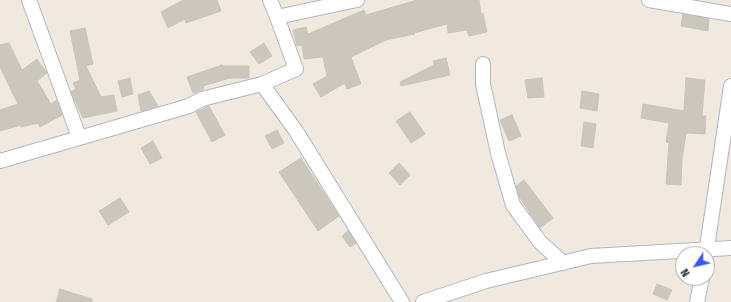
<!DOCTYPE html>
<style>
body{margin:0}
#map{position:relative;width:731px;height:302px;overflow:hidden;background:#efe9df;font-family:"Fira Sans Condensed",sans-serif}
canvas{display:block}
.north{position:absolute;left:675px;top:246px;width:40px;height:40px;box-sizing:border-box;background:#fff;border:1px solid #ababab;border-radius:50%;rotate:235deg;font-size:11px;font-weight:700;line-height:16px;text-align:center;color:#2d2d2d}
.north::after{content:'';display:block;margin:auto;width:14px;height:18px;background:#3c56ff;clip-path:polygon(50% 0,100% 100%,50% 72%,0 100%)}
</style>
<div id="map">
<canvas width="731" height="302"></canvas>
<div class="north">N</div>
</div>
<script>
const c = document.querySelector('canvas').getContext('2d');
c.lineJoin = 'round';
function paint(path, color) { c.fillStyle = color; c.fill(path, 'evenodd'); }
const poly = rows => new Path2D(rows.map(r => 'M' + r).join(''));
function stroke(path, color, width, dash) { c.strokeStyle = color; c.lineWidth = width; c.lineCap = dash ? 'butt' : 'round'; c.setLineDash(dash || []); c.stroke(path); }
const building = poly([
 [183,0,217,0,221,11,186,23,185,19,168,28,161,12,183,0],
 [417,0,479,0,481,14,483,13,487,32,469,36,467,30,448,33,447,24,414,33,415,34,386,40,351,57,361,84,347,89,345,83,321,97,313,84,327,76,323,57,304,59,302,45,297,46,293,30,306,27,308,34,364,10,366,15,417,0],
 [683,14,709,19,708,31,681,26,683,14],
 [85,28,93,64,86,66,101,97,114,95,117,111,83,118,71,92,76,89,73,83,80,80,70,31,85,28],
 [9,43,22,70,37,59,47,73,37,81,51,104,57,100,62,115,40,127,38,123,21,127,21,125,0,131,0,110,18,104,0,67,0,45,9,43],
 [264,43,272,56,259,64,250,52,264,43],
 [446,58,450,75,401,86,400,82,434,65,433,61,446,58],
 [222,65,222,66,249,66,249,78,230,78,203,86,204,89,193,93,187,77,222,65],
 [130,78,133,94,122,97,118,81,130,78],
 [542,78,544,97,528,98,525,80,542,78],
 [686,78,705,80,702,116,706,116,705,134,686,133,682,159,681,185,666,184,669,143,666,142,669,123,641,118,643,104,684,111,686,78],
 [149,91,158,106,141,111,138,95,149,91],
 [582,91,599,94,597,111,580,108,582,91],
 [209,106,225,135,212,142,196,112,209,106],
 [410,112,425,134,411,143,396,121,410,112],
 [512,115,521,136,509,141,500,120,512,115],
 [584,122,596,124,593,148,581,146,584,122],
 [277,130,284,143,272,149,265,136,277,130],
 [153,141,162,158,150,164,141,148,153,141],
 [301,158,339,216,318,231,279,172,301,158],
 [399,163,410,175,400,185,389,173,399,163],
 [524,180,553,218,540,228,520,198,516,186,524,180],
 [120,198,129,212,108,225,99,211,120,198],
 [348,231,356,243,350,247,342,236,348,231],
 [657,284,672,290,667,300,653,294,657,284],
 [60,289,92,299,92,302,56,302,60,289]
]);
paint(building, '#cbc7bd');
stroke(building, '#cbc5b8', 1);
const street = poly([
 [29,0,79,137],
 [270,0,277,17],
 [649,0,731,14],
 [483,64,483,84,498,153,513,205,540,242,563,263],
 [262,84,296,131,402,302],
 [0,161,189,106,202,99,262,84,296,69,277,17,357,0],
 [706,254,731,86],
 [423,302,486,281,591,256,731,248],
 [697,302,702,278]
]);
stroke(street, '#b3b5c1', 16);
stroke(street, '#fff', 14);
</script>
